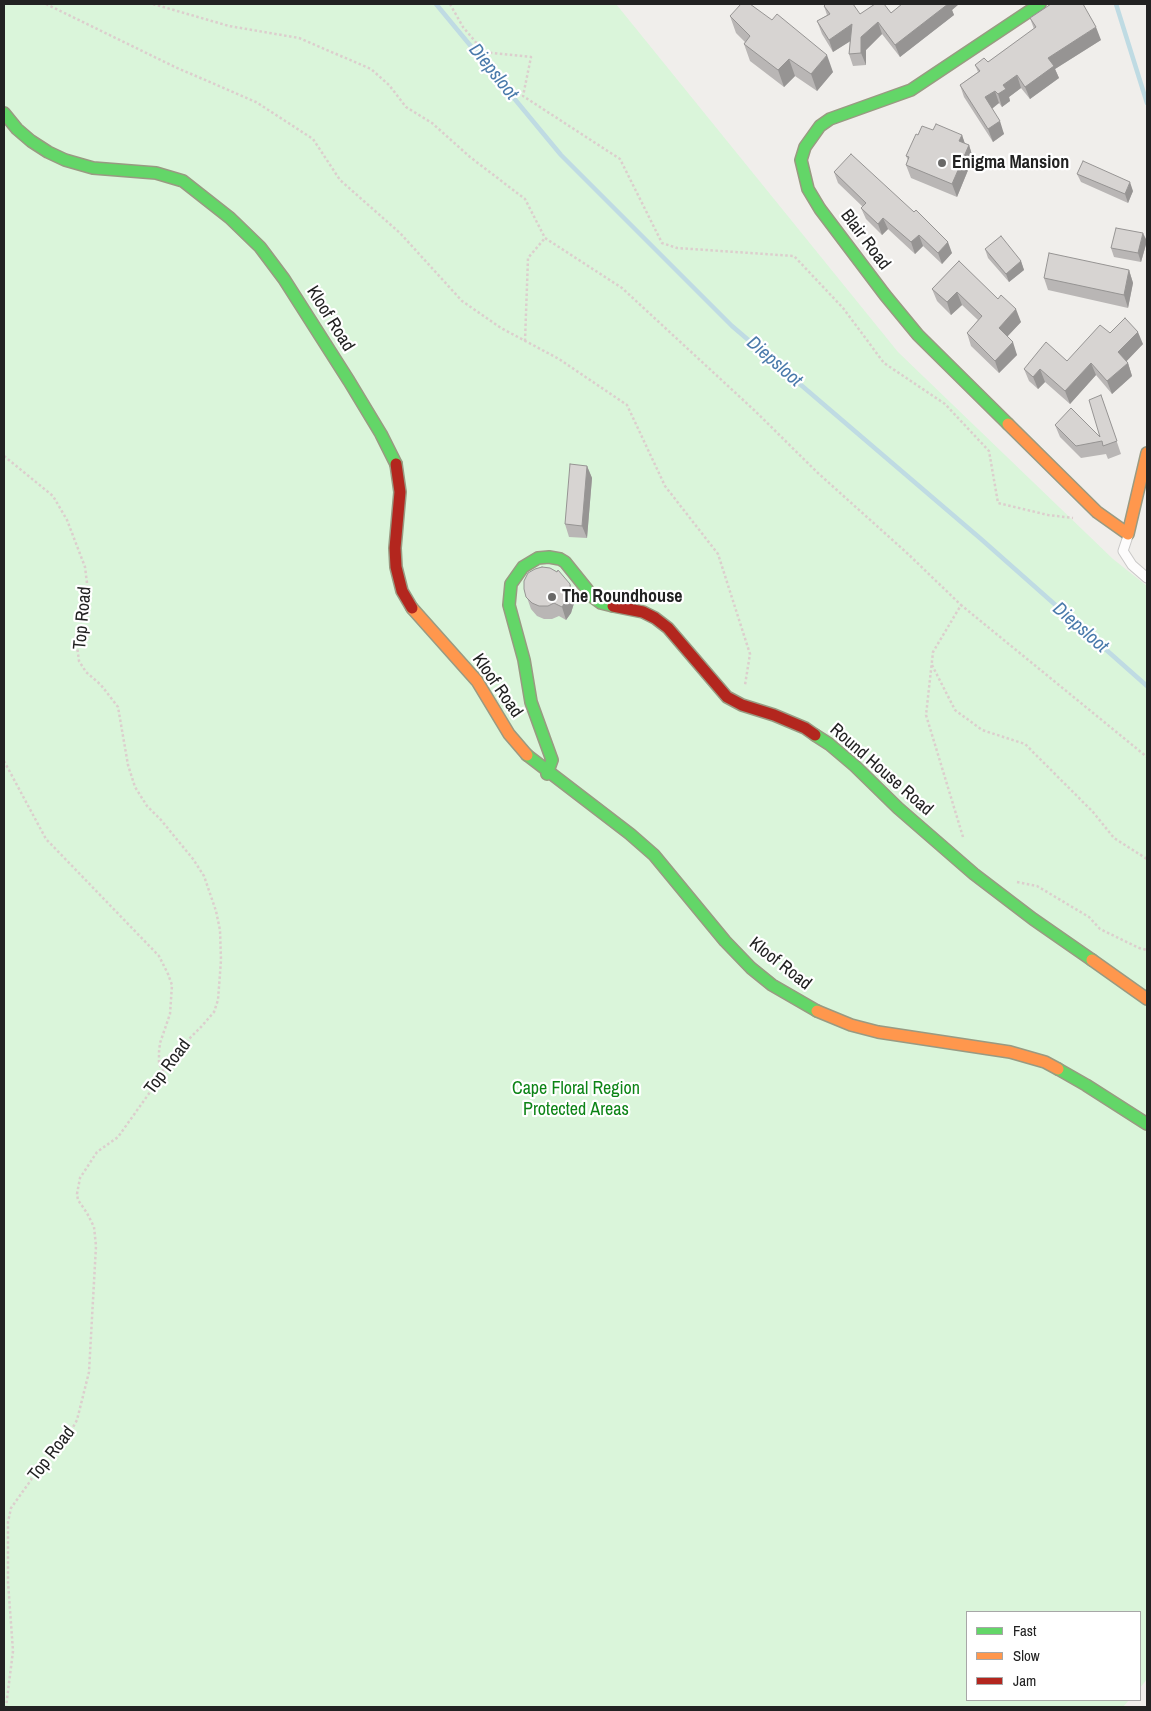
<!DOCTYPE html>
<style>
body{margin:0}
#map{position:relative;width:1151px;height:1711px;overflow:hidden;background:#f0eeeb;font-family:"Archivo Narrow",sans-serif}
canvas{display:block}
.frame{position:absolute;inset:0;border:5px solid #222;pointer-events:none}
.legend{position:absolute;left:966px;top:1611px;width:175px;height:90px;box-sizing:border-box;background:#fff;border:1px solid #a7a7a7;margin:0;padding:6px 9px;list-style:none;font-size:15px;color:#222}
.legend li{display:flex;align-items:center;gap:10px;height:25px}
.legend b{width:25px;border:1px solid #a7a7a7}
</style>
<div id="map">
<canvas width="1151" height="1711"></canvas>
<div class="frame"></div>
<ul class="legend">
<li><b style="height:6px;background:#63d668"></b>Fast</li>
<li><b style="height:6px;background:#ff974d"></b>Slow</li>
<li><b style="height:6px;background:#b3261e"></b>Jam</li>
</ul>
</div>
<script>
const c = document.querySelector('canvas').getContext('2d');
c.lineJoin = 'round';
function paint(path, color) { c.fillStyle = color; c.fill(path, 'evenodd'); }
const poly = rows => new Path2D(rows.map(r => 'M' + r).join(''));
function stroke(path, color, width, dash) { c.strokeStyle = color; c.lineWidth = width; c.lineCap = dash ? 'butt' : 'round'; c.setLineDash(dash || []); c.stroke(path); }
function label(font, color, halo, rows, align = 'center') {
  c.font = font + ' "Archivo Narrow",sans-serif'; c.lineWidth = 4.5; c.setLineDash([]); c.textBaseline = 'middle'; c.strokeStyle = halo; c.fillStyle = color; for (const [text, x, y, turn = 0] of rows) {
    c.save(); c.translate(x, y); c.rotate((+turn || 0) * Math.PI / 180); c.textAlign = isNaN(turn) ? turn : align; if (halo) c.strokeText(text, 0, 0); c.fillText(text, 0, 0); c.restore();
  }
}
paint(poly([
 [4,4,616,4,898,352,1113,559,1147,586,1147,1679,1140,1688,1140,1612,967,1612,967,1700,1129,1700,1123,1707,4,1707]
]), '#daf5da');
stroke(poly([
 [436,4,561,155,732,326,981,539,1147,686],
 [1116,4,1147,103]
]), '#bfdbe3', 4.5);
const lane = poly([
 [1128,536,1123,551,1132,565,1147,578]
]);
const fast = poly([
 [4,113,17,129,31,141,48,152,65,160,93,168,156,173,183,181,230,218,260,247,284,279,349,381,381,434,396,464],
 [1008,424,918,335,885,295,820,209,808,189,801,160,805,147,820,126,830,119,911,90,1040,4],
 [815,735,829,744,855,766,898,808,974,874,1033,919,1092,960],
 [527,755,630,834,654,855,725,941,751,968,772,985,817,1011],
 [547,774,552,760,531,702,524,660,509,605,511,584,523,567,538,558,549,557,560,559,565,562,594,598,601,603,613,606],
 [1058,1069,1086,1085,1147,1124]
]);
const slow = poly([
 [1008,424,1097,512,1128,534,1147,453],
 [412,608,477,681,509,734,527,755],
 [1092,960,1147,999],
 [817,1011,851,1025,878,1032,1010,1052,1045,1062,1058,1069]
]);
const jam = poly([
 [396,464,400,492,395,548,396,567,402,591,412,608],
 [613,606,643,612,655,618,668,628,727,697,742,705,774,715,805,728,815,735]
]);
stroke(lane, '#c9c8c7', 11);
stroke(fast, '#999a82', 14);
stroke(slow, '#999a82', 14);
stroke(jam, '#999a82', 14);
stroke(poly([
 [46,4,175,67,256,102,313,139,340,180,400,233,462,301,501,328,559,359,627,405,665,486,718,554,750,654,745,685],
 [153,4,229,26,299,38,371,69,389,85,406,107,432,123,470,157,525,199,545,238,622,288,754,410,819,474,907,553,961,605],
 [450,4,463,27,484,52,531,57,523,96,620,159,662,243,677,248,794,256,843,308,884,363,945,404,989,451,998,503,1048,515,1073,518],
 [525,341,528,258,545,238],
 [4,456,53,496,67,520,85,567,87,583,86,601,79,631,77,646,79,661,86,672,101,685,118,707,128,765,135,787,147,806,161,820,193,859,204,876,216,911,220,930,221,960,218,1000,214,1012,201,1027,185,1043,118,1137,97,1152,80,1178,77,1194,78,1200,87,1213,94,1227,96,1246,89,1372,77,1420,67,1438,51,1456,35,1468,31,1480,11,1508,8,1522,8,1582,13,1651,6,1707],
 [932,665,955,710,982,730,1025,744,1093,812,1114,838,1147,859],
 [4,761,46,839,159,956,168,974,172,985,170,1014,160,1043,159,1052,159,1064,164,1072],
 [963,837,926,715,933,652,961,605,1147,757],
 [1017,882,1037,886,1089,917,1100,929,1139,948,1147,950]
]), '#dccecd', 2.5, [2.5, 2.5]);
stroke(lane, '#fdfcfc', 9);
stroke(fast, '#63d668', 11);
stroke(slow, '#ff974d', 11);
stroke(jam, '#b3261e', 11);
paint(poly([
 [902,4,959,4,952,10,954,15,900,57,882,34,866,50,866,65,853,66,849,54,850,41,833,52,822,34,817,21,827,15,824,6,860,14,891,13],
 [730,16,833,72,817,91,795,76,784,87,750,61,744,44,745,42,736,33],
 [1030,18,1101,40,1055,69,1059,78,1030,99,1021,88,1009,97,1010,101,1002,107,999,103,992,109,1004,134,993,142,964,97,960,85,978,72,975,65,988,62,1034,29],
 [933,130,962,135,965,144,969,145,973,158,957,197,911,178,906,165,908,160,906,156,918,135],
 [834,172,952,253,942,264,923,246,915,254,888,229,882,235,866,219,861,208,863,207,838,183],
 [1077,174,1133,191,1128,203,1081,182],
 [1147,241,1141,262,1114,257,1111,248],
 [985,249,1021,261,1024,270,1009,282,988,258],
 [959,261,1021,322,1007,337,1017,355,999,373,971,346,967,333,978,320,962,305,951,315,937,301,932,289],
 [1129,270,1133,283,1128,308,1048,290,1044,278],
 [1110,333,1143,344,1126,361,1128,363,1132,376,1112,394,1096,375,1070,404,1045,382,1038,389,1029,381,1024,369,1067,361],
 [1101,395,1121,454,1108,459,1106,454,1081,458,1060,437,1055,425,1100,437],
 [587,466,592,478,587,538,569,537,565,524],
 [570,584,575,600,571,613,566,620,559,616,552,619,544,619,537,616,531,609,524,589]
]), '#b9b6b5');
paint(poly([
 [948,4,959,4,952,10,954,15,900,57,895,45],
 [878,22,882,34,866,50,866,65,861,53,861,37],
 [852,24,857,37,833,52,829,40],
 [1096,27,1101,40,1055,69,1059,78,1030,99,1025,87,1048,58],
 [827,55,833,72,817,91,811,74],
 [789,59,795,76,784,87,778,70],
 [1017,75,1021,88,1009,97,1010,101,1002,107,998,94,1003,85],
 [995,91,999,103,990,110,985,97],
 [1000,121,1004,134,993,142,988,129],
 [962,135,966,147,959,141],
 [969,145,973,158,957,197,952,184],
 [1130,182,1133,191,1128,203,1125,194],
 [883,218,888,229,882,235,878,224],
 [1143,233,1147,241,1141,262,1138,253],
 [919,235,923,246,915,254,911,242],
 [948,242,952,253,942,264,938,253],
 [1021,261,1024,270,1009,282,1006,274],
 [1129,270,1133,283,1128,308,1124,295],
 [957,292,962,305,951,315,947,302],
 [1016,309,1021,322,1003,341,999,328],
 [1138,332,1143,344,1123,365,1118,352],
 [1013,342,1017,355,999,373,995,361],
 [1091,363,1096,375,1070,404,1065,391],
 [1128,363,1132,376,1112,394,1107,381],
 [1040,369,1045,382,1038,389,1033,377],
 [587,466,592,478,587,538,582,526],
 [570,584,575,600,571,613,566,620,562,607]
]), '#969493');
const building = poly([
 [741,4,750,4,772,20,777,14,827,55,811,74,789,59,778,70,744,44,750,36,730,16,741,4],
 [826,4,853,4,860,14,875,4,884,4,891,13,902,4,948,4,895,45,878,22,861,37,861,53,849,54,852,24,829,40,817,21,830,14,824,6,826,4],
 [1051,4,1083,4,1096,27,1048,58,1054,66,1025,87,1017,75,1003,85,1006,89,998,94,995,91,985,97,1000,121,988,129,960,85,980,71,975,65,984,58,988,62,1036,27,1030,18,1051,4],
 [936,124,962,135,959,141,969,145,952,184,906,165,909,157,906,156,916,134,918,135,922,126,933,130,936,124],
 [851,154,914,212,916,210,948,242,938,253,919,235,911,242,883,218,878,224,861,208,866,203,834,172,851,154],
 [1083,161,1130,182,1125,194,1077,174,1083,161],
 [1116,228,1143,233,1138,253,1111,248,1116,228],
 [1001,236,1021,261,1006,274,985,249,1001,236],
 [1049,253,1129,270,1124,295,1044,278,1049,253],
 [959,261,998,299,1001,295,1016,309,999,328,1013,342,995,361,967,333,982,316,957,292,947,302,932,289,959,261],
 [1125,318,1138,332,1118,352,1128,363,1107,381,1091,363,1065,391,1040,369,1033,377,1024,369,1046,342,1067,361,1100,325,1110,333,1125,318],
 [1101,395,1117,441,1103,446,1102,441,1076,446,1055,425,1071,408,1100,437,1089,400,1101,395],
 [570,464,587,466,582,526,565,524,570,464],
 [542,567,550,568,557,572,558,570,570,584,570,587,566,601,562,607,554,603,548,606,539,606,532,603,526,597,524,589,524,581,528,573,535,569,542,567]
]);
paint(building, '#d7d4d2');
stroke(building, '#969493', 1);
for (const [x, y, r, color] of [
 [942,163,5,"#6a6968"],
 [552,597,5,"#6a6968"]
]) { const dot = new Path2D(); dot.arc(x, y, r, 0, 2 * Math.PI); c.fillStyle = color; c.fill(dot); stroke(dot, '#fff', 2); }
label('bold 18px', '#222', '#fff', [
 ["Enigma Mansion",952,163],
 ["The Roundhouse",562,597]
], 'left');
label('18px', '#222', '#fff', [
 ["Blair Road",865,240,53],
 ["Kloof Road",330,319,58],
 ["Top Road",83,618,-85],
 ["Kloof Road",497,686,55],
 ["Round House Road",881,770,41],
 ["Kloof Road",780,964,38],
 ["Top Road",168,1067,-53],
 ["Top Road",52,1454,-52]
]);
label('18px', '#0c8416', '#fff', [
 ["Cape Floral Region",576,1089],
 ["Protected Areas",576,1110]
]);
label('italic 19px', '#4a7aab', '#fff', [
 ["Diepsloot",493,72,51],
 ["Diepsloot",774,362,41],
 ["Diepsloot",1080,628,41]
]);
</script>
